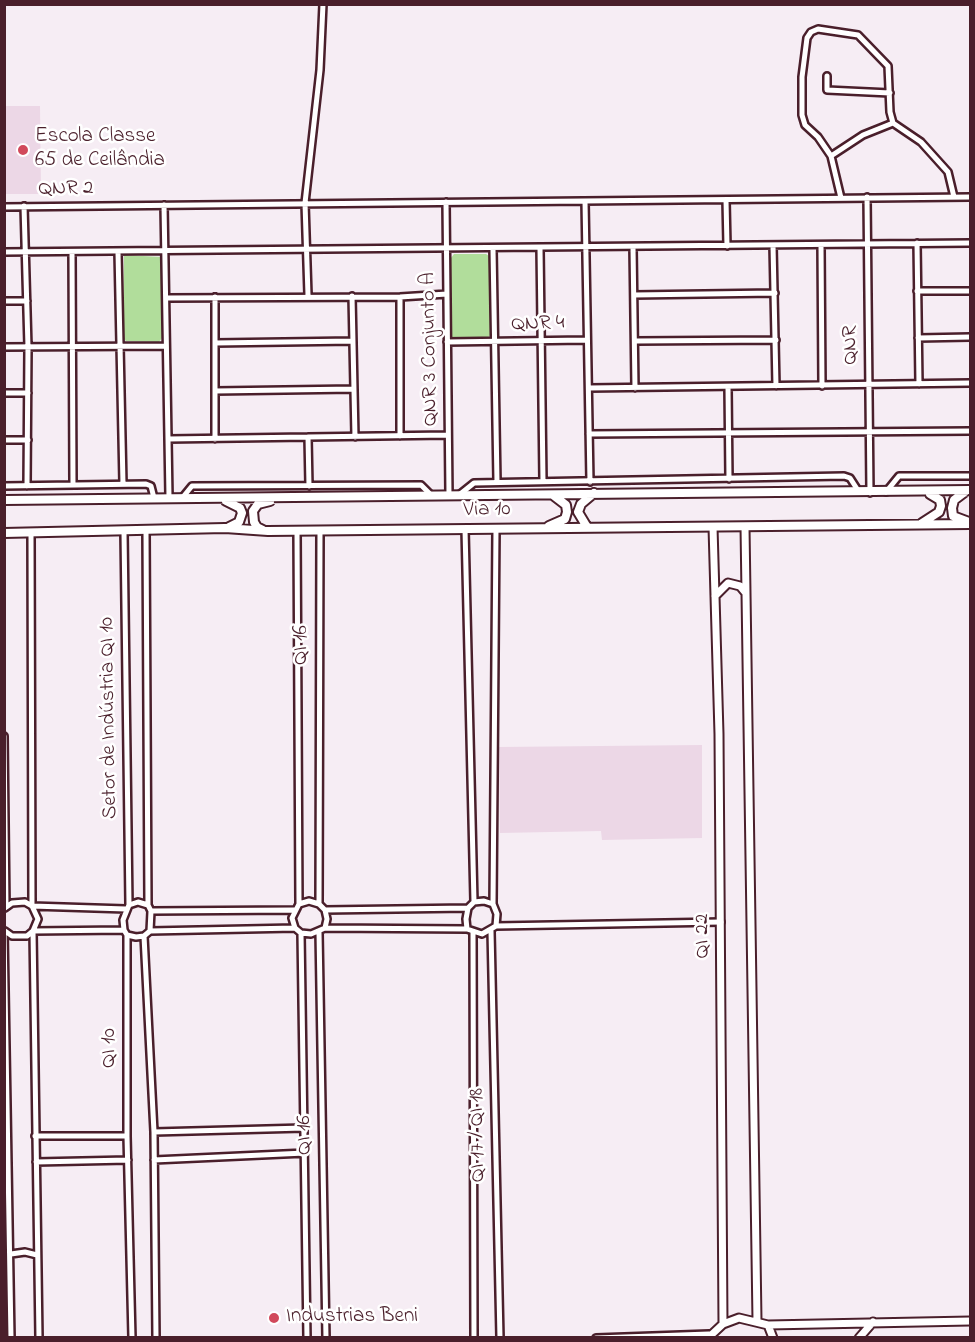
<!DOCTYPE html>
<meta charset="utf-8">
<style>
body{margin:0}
#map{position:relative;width:975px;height:1342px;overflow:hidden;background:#f6edf4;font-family:"Indie Flower",sans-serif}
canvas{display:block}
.frame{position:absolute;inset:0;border:6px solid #4a1f2b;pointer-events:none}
</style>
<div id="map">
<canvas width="975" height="1342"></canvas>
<div class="frame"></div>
</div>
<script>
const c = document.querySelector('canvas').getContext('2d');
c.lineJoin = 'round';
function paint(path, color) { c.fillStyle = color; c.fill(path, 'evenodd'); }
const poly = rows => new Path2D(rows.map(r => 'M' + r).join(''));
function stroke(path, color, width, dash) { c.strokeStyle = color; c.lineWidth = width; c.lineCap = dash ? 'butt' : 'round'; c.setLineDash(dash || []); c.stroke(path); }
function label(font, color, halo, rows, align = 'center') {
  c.font = font + ' "Indie Flower",sans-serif'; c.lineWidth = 5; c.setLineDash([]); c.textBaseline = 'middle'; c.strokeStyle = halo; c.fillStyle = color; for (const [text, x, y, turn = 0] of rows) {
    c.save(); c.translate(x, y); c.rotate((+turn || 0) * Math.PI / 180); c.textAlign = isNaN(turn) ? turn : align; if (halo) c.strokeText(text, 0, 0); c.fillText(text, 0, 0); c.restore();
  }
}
paint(poly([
 [5,106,40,106,41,194,5,194],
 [702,745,702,838,602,840,601,831,500,833,499,747]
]), '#ecd7e6');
paint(poly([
 [454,254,486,254,489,256,491,334,487,339,454,339,451,336,451,258],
 [124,255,162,257,162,338,159,342,126,341,123,338]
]), '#b1dd9b');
const minor = poly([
 [827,76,827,90,890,93],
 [831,156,863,135,893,123],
 [867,197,870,493],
 [841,198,831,156,818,137,805,125,802,115,802,77,807,38,811,32,818,29,858,35,888,66,890,112,893,123,921,142,948,172,954,197],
 [726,200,727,246],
 [585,201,590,482],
 [446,202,449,495],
 [164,205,169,497],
 [24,206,28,347,27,486],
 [4,207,970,197],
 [917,243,919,384],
 [773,245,776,386],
 [821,245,822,386],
 [633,247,635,388],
 [540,248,543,481],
 [493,249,497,482],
 [4,252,970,243],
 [72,252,73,484],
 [118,252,123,484],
 [917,291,970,291],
 [308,295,305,203,320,70,323,4],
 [634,295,775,293],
 [352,296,355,437],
 [215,297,215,439],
 [166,298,400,297,447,294],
 [4,301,27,301],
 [918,338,970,337],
 [636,341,776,340],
 [447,342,585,340],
 [215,343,353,341],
 [4,347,166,346],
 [728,387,729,479],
 [589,388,970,383],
 [215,391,354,389],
 [4,393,28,393],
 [589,434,970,431],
 [400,436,400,297],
 [308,437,309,486],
 [168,439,448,435],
 [4,440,28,440],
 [4,486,146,484,151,486,154,498],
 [886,492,899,476,970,476],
 [459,495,474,483,844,476,850,478,859,492],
 [183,497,192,486,421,485,431,495],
 [465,529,474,902],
 [146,531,148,905],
 [297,531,299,904],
 [124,532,129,905],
 [31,533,32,906,126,909],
 [4,736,6,907],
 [319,904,320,531],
 [493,904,496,529],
 [5,908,12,903,25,902,32,906,38,919,33,931,27,936,12,936,5,931],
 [325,910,468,908],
 [151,911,294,910],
 [496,926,497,914,493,904,484,901,474,902,468,908,466,919,467,929,482,934,496,926,721,922],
 [325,928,327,919,325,910,319,904,309,901,299,904,292,918,295,928,301,933,311,934,325,928,467,929],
 [4,931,11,1338],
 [150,931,151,911,148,905,138,902,129,905,123,920,124,930,127,935,136,937,144,936,150,931,295,928],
 [491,931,500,1338],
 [319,932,326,1338],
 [473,932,474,1338],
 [301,933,307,1338],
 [127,935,127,1136,132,1338],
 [144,936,154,1132,156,1338],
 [154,1132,304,1128],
 [35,1136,127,1136],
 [154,1160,305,1153],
 [36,1162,128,1160],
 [11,1254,25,1252,37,1255],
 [39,1338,33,931,124,930],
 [596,1338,709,1334]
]);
const tertiary = poly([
 [713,527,719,734,723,1324],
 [745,527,757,1320],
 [715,596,728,583,740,586,745,592],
 [768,1325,773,1338],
 [708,1338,723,1324,739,1318,768,1325,970,1321],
 [859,1338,873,1322]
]);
const secondary = poly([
 [966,491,954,500,952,508,953,516,969,522],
 [4,500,970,490],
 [226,501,240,508,242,513,239,522,229,527],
 [922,523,939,512,941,506,940,500,930,494],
 [549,526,565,519,567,512,566,505,553,495],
 [587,527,578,512,581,504,594,493],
 [263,530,257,527,254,522,253,511,258,504,270,501],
 [4,533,225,528,268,531,970,524]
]);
stroke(minor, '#4a1f2b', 10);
stroke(tertiary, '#4a1f2b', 11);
stroke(secondary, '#4a1f2b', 12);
stroke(minor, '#fff', 5);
stroke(tertiary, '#fff', 7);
stroke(secondary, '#fff', 8);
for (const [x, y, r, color] of [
 [23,150,6,"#d1495b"],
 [274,1318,6,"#d1495b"]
]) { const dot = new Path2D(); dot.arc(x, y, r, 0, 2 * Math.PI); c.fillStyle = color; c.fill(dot); stroke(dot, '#fff', 2); }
label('21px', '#4a1f2b', '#fff', [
 ["Escola Classe",35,138],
 ["65 de Ceilândia",35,162],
 ["Industrias Beni",286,1318]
], 'left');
label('21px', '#4a1f2b', '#fff', [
 ["QNR 2",66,190,-1],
 ["QNR 4",538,325,-2],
 ["QNR",852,345,-91],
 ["QNR 3 Conjunto A",431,349,-91],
 ["Via 10",487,511,-1],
 ["QI 16",303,645,-90],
 ["Setor de Indústria QI 10",110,718,-91],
 ["QI 22",704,936,-91],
 ["QI 10",111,1048,-90],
 ["QI 16",306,1135,-91],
 ["QI 17 / QI 18",479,1135,-91]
]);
</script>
